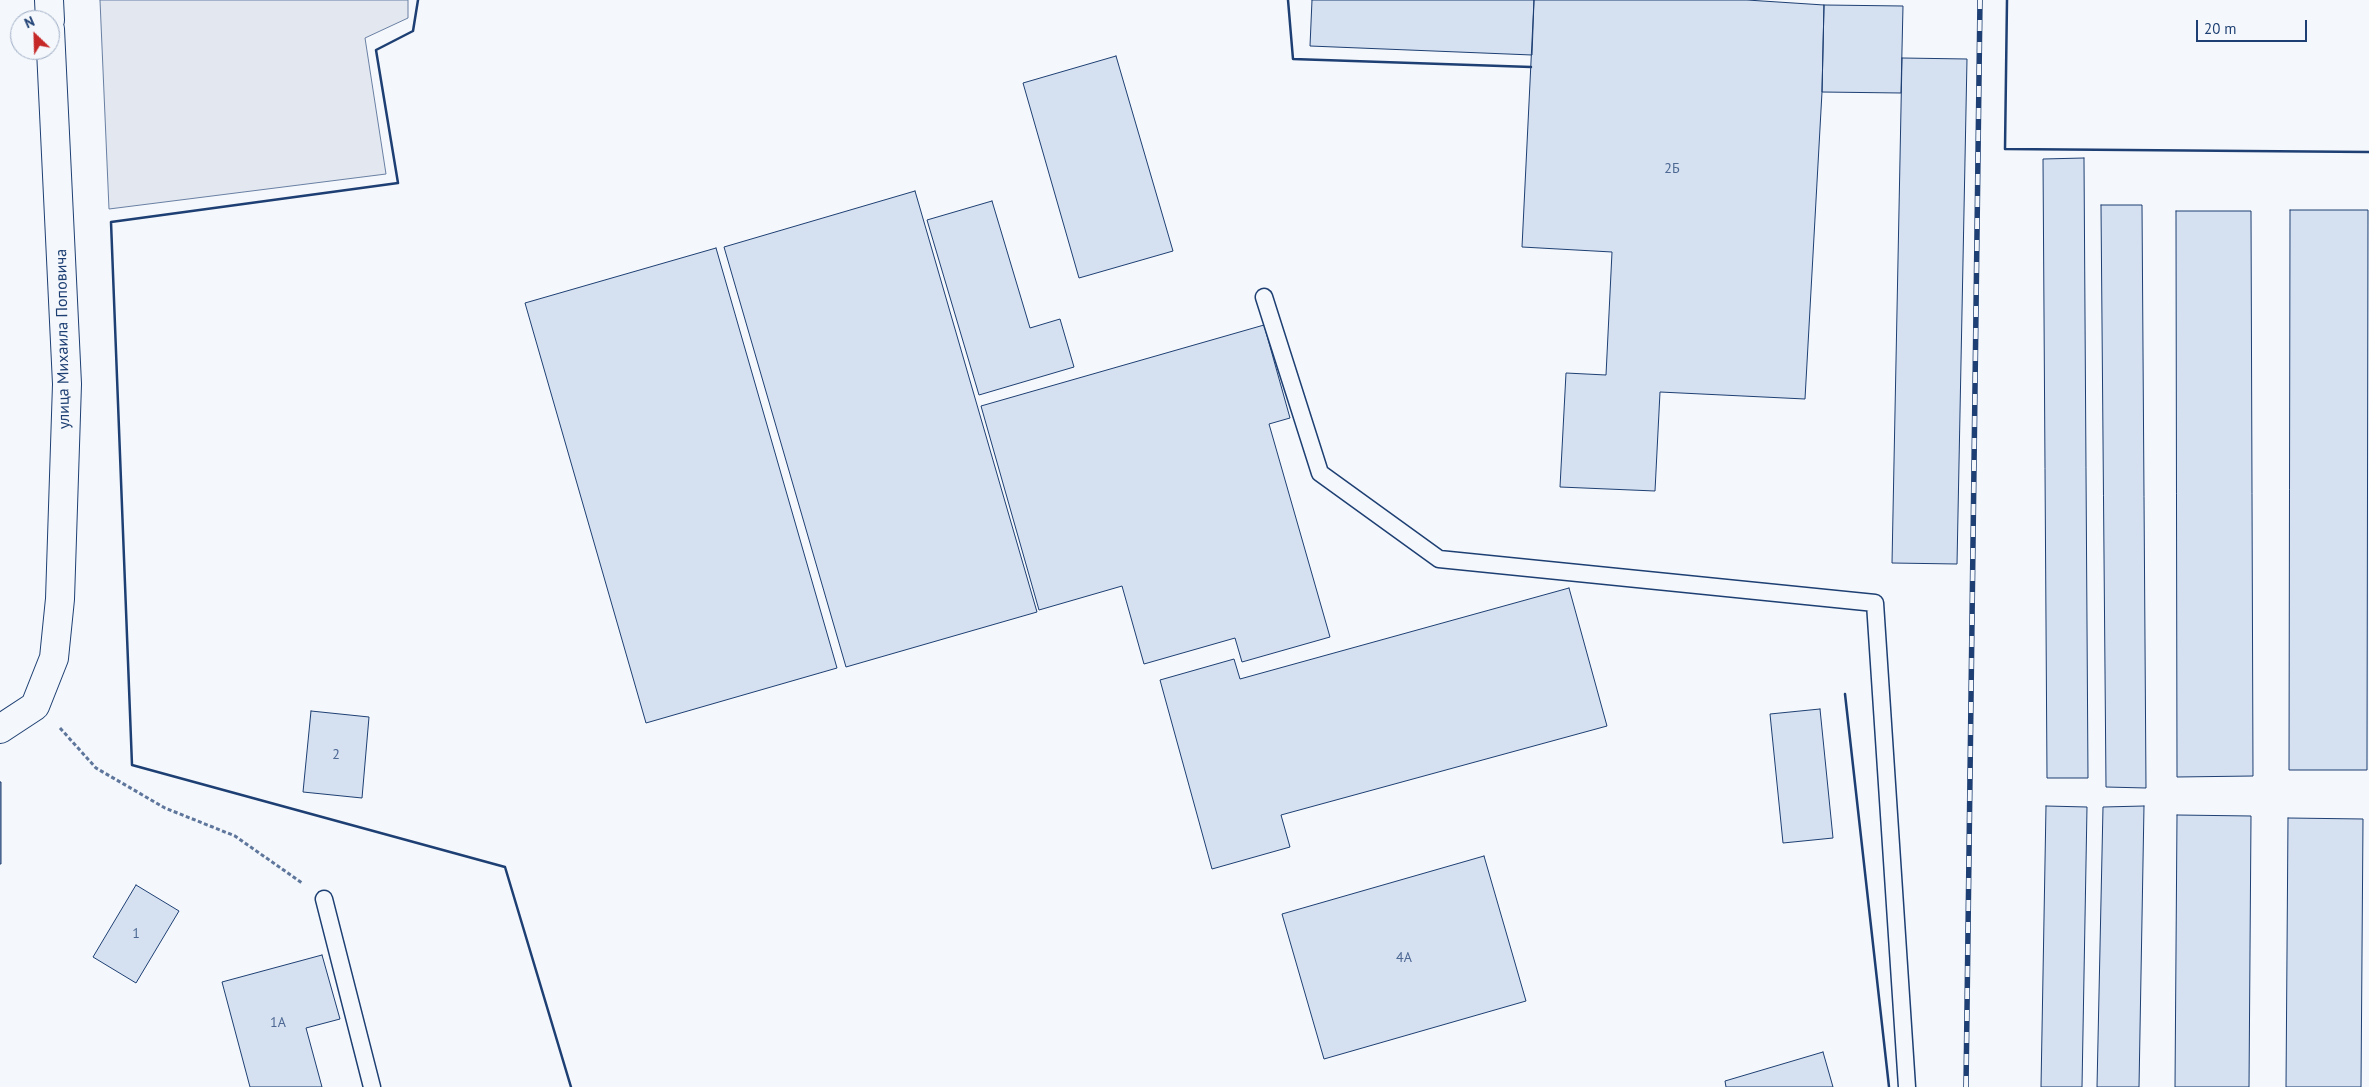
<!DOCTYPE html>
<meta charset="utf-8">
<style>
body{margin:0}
#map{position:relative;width:2369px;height:1087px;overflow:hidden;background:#f4f7fb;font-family:"PT Sans",sans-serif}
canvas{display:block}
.north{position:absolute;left:10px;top:10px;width:50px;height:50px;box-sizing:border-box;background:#f4f7fb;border:1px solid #9eadc5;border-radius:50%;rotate:336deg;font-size:14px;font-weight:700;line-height:20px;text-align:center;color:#1d3f73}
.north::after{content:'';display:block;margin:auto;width:18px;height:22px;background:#c62828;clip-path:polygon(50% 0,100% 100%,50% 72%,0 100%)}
.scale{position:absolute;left:2196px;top:20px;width:111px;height:22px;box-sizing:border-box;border:2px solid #1d3f73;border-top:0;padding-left:6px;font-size:15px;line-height:18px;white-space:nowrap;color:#1d3f73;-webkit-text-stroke:4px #f4f7fb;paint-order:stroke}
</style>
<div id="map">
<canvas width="2369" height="1087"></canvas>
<div class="north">N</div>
<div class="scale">20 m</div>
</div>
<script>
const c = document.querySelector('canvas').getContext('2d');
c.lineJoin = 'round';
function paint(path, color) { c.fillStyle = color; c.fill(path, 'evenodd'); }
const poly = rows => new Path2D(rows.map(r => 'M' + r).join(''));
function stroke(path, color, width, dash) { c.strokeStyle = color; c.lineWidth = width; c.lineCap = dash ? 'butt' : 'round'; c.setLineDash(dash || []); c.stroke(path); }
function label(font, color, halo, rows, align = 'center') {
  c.font = font + ' "PT Sans",sans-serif'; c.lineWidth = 4; c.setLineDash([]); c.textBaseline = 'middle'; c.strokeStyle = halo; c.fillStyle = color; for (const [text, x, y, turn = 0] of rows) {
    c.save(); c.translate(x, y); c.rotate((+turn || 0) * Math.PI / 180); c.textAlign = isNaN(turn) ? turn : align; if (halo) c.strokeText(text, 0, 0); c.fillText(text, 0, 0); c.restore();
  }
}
const parking = poly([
 [100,0,408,0,408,18,365,38,386,174,109,209,100,0]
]);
paint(parking, '#e3e8f0');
stroke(parking, '#687fa3', 1);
const building = poly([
 [1312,0,1534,0,1532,55,1310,46,1312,0],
 [1534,0,1747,0,1824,5,1822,92,1805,399,1660,392,1655,491,1560,487,1566,373,1606,375,1612,252,1522,247,1534,0],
 [1824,5,1903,6,1901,93,1822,92,1824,5],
 [1116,56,1173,251,1079,278,1023,83,1116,56],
 [1902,58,1967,59,1957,564,1892,563,1902,58],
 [2084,158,2088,778,2047,778,2043,159,2084,158],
 [915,191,1037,612,846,667,724,247,915,191],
 [992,201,1030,328,1060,319,1074,367,979,395,927,220,992,201],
 [2101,205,2142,205,2146,788,2106,787,2101,205],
 [2290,210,2368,210,2367,770,2289,770,2290,210],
 [2176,211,2251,211,2253,776,2177,777,2176,211],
 [716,248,837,668,646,723,525,303,716,248],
 [1264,325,1290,418,1269,424,1330,637,1242,662,1235,638,1144,664,1122,586,1039,610,981,406,1264,325],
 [1569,588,1607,726,1281,815,1290,847,1212,869,1160,680,1234,659,1240,679,1569,588],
 [1820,709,1833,838,1783,843,1770,714,1820,709],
 [311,711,369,717,362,798,303,792,311,711],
 [0,782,1,782,1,864,0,864,0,782],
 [2046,806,2087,807,2082,1087,2041,1087,2046,806],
 [2144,806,2139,1087,2097,1087,2103,807,2144,806],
 [2177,815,2251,816,2249,1087,2175,1087,2177,815],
 [2288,818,2363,819,2361,1087,2286,1087,2288,818],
 [1484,856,1526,1001,1324,1059,1282,914,1484,856],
 [136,885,179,911,136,983,93,957,136,885],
 [322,955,340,1019,306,1028,322,1087,250,1087,222,982,322,955],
 [1823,1052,1833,1087,1726,1087,1725,1081,1823,1052]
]);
paint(building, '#d5e0f0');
stroke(building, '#1d3f73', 1);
const lane = poly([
 [1264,297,1320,473,1439,559,1875,603,1907,1087],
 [324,899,372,1087]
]);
const street = poly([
 [49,0,50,20],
 [0,729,35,706,54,658,60,599,67,384,50,29]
]);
stroke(lane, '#1d3f73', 19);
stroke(street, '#1d3f73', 30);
stroke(poly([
 [60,728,96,768,165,808,235,836,302,883]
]), '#5e769c', 3, [4, 2.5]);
stroke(lane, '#f4f7fb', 16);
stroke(street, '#f4f7fb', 28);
const rail = poly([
 [1966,1087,1980,0]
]);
stroke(rail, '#1d3f73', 5.5);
stroke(rail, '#f4f7fb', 4, [11]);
stroke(poly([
 [418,0,413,31,376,50,398,183,111,222,132,765,505,867,571,1087],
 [1288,0,1293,59,1531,67],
 [2007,0,2005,149,2369,152],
 [1845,694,1889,1087]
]), '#1d3f73', 2.5);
label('14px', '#4b6792', null, [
 ["2Б",1672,169],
 ["2",336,755],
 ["1",136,934],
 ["4А",1404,958],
 ["1А",278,1023]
]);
label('16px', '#1d3f73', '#f4f7fb', [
 ["улица Михаила Поповича",63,339,-91]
]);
</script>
